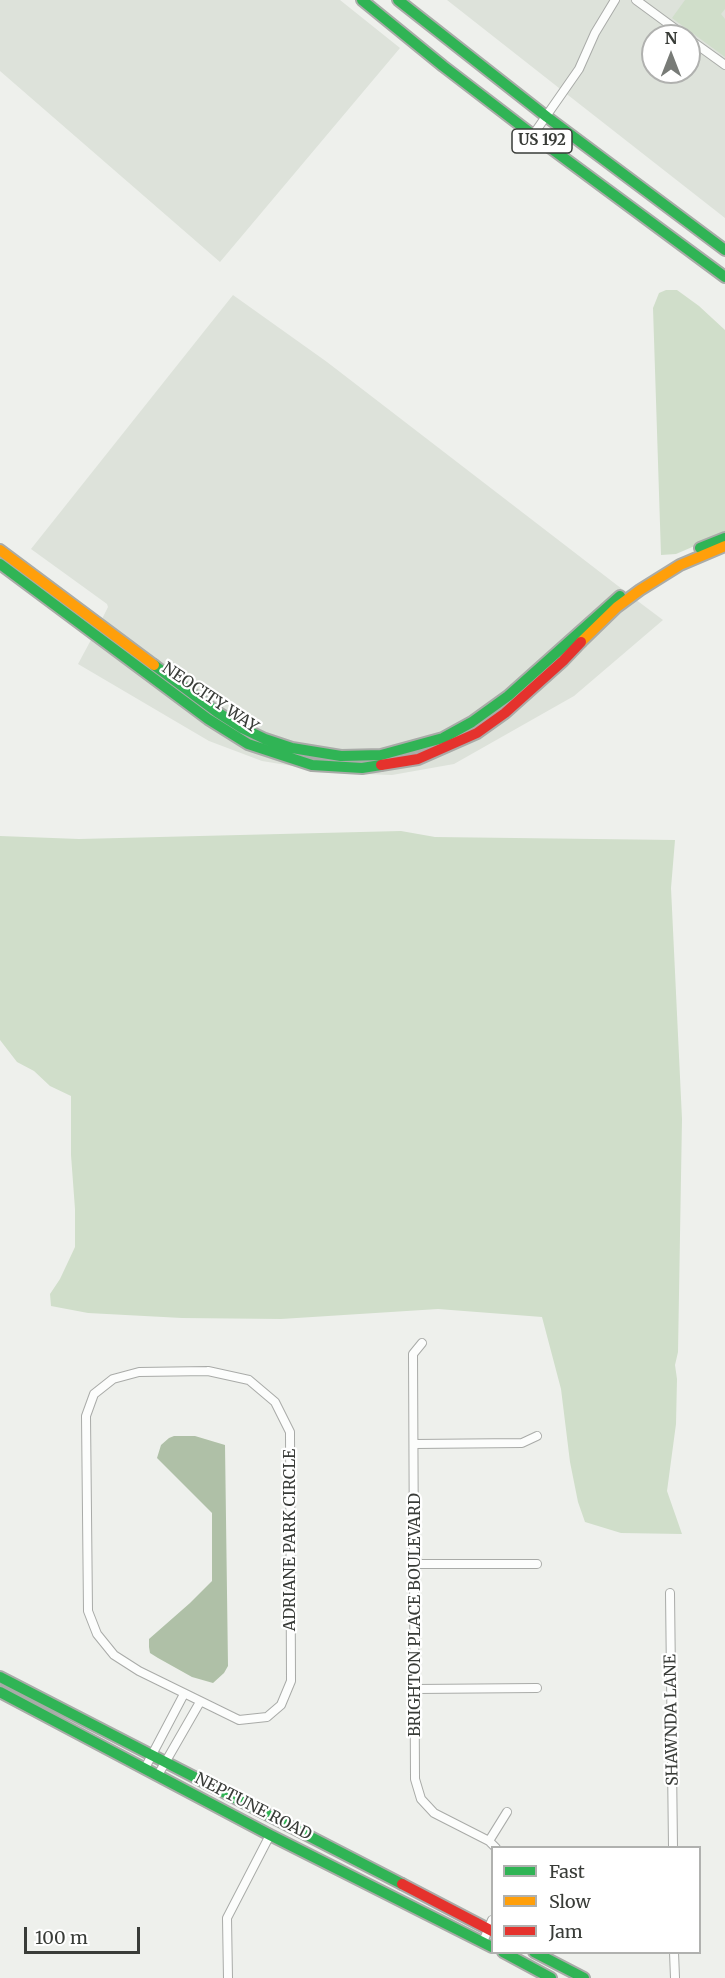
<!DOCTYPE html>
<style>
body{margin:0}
#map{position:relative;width:725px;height:1978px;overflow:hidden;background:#eef0ec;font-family:Merriweather,serif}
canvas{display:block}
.legend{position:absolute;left:491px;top:1846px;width:210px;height:108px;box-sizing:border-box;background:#fff;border:2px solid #b0b1af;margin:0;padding:8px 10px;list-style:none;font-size:18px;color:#393c38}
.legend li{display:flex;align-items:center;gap:12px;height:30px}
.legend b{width:30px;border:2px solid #b0b1af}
.north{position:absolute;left:641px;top:24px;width:60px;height:60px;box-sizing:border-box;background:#fff;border:2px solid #b0b1af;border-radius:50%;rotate:0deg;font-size:16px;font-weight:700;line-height:24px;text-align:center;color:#393c38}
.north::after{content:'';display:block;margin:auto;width:21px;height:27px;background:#787b77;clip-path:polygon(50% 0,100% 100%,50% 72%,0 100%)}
.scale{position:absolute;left:24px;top:1927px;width:116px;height:27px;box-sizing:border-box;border:3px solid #393c38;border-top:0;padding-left:8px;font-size:18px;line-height:21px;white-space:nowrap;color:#393c38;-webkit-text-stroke:4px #fff;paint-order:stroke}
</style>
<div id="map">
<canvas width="725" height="1978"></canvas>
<ul class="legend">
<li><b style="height:8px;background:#30b455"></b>Fast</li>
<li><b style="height:8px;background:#ff9f0a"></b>Slow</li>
<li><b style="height:8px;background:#e5322d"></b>Jam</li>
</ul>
<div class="north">N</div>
<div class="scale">100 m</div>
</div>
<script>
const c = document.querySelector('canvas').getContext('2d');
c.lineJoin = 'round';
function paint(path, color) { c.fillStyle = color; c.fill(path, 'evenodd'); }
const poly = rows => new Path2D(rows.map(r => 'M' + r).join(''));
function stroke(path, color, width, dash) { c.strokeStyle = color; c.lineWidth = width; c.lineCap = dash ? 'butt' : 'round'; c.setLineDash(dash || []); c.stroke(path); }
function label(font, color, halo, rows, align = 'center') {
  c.font = font + ' Merriweather,serif'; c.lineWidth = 4.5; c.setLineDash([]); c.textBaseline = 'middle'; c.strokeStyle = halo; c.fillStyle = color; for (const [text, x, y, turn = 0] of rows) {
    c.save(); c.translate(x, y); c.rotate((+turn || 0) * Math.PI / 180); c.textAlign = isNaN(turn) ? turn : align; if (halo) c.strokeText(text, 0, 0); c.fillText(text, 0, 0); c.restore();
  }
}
paint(poly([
 [0,0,340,0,400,48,220,262,0,71],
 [447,0,725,0,725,218,559,88],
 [653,36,689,36,689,72,653,72],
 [233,295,327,362,622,589,506,692,471,718,441,734,406,745,381,750,341,752,313,748,273,737,244,724,219,708,102,619,108,607,107,604,31,549],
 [635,599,663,620,574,696,454,764,392,775,335,773,262,761,209,741,78,664,92,638,206,722,246,748,269,758,311,769,337,772,362,773,420,764,460,747,479,736]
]), '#dde2da');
paint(poly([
 [685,0,725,0,725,9,721,14,725,19,725,57,672,18],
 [666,290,677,290,699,306,725,330,725,533,676,554,661,555,653,308,659,293],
 [401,831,435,837,675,840,671,888,682,1119,678,1352,675,1365,677,1379,676,1424,667,1491,682,1534,621,1533,585,1522,578,1502,570,1462,561,1389,542,1317,438,1309,281,1319,182,1318,88,1313,51,1306,50,1294,60,1279,75,1247,75,1209,71,1155,71,1096,50,1086,34,1071,17,1062,0,1040,0,836,79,839]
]), '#d0deca');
paint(poly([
 [174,1436,195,1436,225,1445,228,1666,224,1673,213,1683,192,1677,158,1658,150,1653,149,1647,149,1639,190,1603,212,1581,212,1513,157,1458,161,1445,169,1438]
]), '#afc0a7');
const street = poly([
 [636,0,685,36],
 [689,39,725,65],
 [533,135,579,69,595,33,615,0],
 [422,1343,413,1354,415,1779,421,1799,434,1813,489,1841,496,1848],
 [208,1371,249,1380,275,1402,290,1432,291,1681,281,1705,267,1717,239,1720,139,1671,114,1655,97,1634,88,1611,86,1416,94,1394,113,1379,139,1372,208,1371],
 [414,1444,522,1443,537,1436],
 [414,1564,537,1564],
 [670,1593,673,1848],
 [416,1689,537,1688],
 [145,1768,184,1694],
 [158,1775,200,1702],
 [489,1841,507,1812],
 [483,1942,492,1920],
 [674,1952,675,1978],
 [228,1978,227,1918,270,1835]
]);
const fast = poly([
 [362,0,443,66,533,135,725,277],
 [398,0,547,117,725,250],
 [700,548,725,538],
 [0,564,208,719,248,744,312,765,362,768,381,765],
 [154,665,217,712,242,728,265,739,292,748,341,756,381,755,443,738,472,722,508,696,620,596],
 [0,1677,402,1884],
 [0,1692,270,1835,492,1947],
 [503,1952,551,1978],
 [534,1952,584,1978]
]);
const slow = poly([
 [0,550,154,665],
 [581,642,617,607,640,590,680,565,725,546]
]);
const jam = poly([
 [381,765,418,759,477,733,505,713,563,661,581,642],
 [402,1884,492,1931]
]);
stroke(street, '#a9aba8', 10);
stroke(fast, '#a9aba8', 14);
stroke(slow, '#a9aba8', 14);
stroke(jam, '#a9aba8', 14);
stroke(street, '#fcfdfc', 8);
stroke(fast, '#30b455', 10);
stroke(slow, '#ff9f0a', 10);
stroke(jam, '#e5322d', 10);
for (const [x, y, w] of [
 [542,141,60]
]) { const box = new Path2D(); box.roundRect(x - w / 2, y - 12, w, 24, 4.5); c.fillStyle = '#fff'; c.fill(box); stroke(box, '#393c38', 1.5); }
label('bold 15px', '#393c38', null, [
 ["US 192",542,141]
]);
label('16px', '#393c38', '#fff', [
 ["NEOCITY WAY",210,698,34],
 ["ADRIANE PARK CIRCLE",290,1540,-90],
 ["BRIGHTON PLACE BOULEVARD",415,1615,-90],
 ["SHAWNDA LANE",672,1720,-91],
 ["NEPTUNE ROAD",253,1807,27]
]);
</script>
